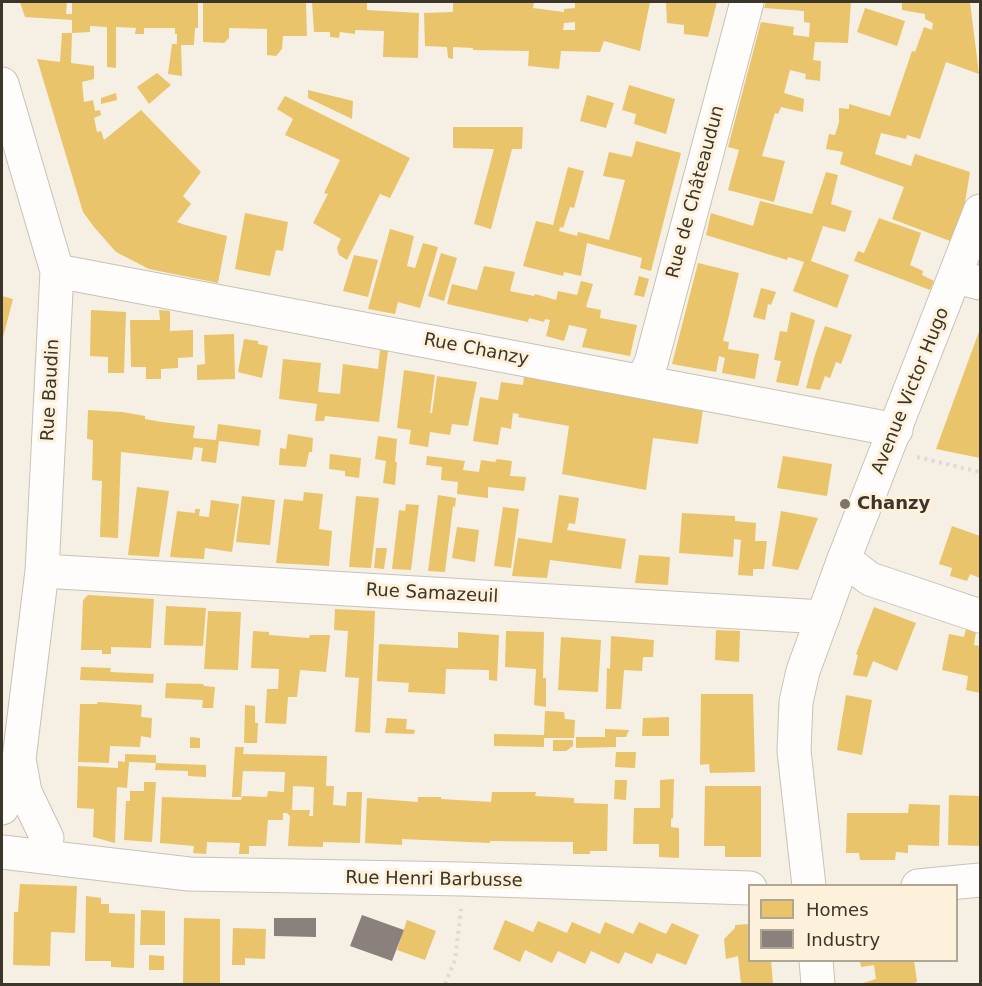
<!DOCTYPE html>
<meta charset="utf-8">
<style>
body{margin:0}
#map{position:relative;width:982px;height:986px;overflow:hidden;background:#f6efe3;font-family:"DejaVu Sans",sans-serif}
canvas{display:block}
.frame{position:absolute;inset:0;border:3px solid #3b352a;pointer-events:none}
.legend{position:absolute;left:748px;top:884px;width:210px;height:78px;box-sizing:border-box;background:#fef1db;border:2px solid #b0a694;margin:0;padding:8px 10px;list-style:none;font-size:18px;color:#3b352a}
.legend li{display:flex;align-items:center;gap:12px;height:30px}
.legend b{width:30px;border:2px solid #b0a694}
</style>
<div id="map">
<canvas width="982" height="986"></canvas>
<div class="frame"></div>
<ul class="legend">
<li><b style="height:16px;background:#e9c46a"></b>Homes</li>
<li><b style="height:16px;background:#8a817c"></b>Industry</li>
</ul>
</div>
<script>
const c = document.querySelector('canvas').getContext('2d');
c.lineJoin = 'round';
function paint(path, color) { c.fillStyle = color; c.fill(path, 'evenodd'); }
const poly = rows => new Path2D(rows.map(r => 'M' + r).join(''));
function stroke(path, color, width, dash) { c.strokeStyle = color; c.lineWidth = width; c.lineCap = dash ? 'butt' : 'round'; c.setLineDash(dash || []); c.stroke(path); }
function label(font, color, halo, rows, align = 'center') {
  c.font = font + ' "DejaVu Sans",sans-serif'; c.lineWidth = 6; c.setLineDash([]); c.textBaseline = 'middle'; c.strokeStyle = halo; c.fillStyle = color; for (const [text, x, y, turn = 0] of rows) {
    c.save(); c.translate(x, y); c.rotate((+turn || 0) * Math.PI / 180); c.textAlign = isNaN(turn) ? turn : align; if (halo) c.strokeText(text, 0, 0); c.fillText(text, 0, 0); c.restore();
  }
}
paint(poly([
 [20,2,67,2,66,14,72,14,72,2,198,2,198,28,195,28,194,45,181,45,182,76,168,74,172,44,177,44,177,34,175,34,175,28,144,28,144,34,135,34,136,28,116,27,116,68,107,67,107,27,90,26,90,32,72,33,71,63,94,66,94,79,82,82,84,102,93,100,95,111,100,110,101,115,94,118,97,132,101,131,104,140,141,110,201,172,183,196,191,204,177,222,185,225,227,236,218,283,149,269,116,252,94,227,83,212,37,59,60,62,62,33,72,33,72,20,25,17],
 [203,2,306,2,307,36,283,36,282,49,276,56,267,55,267,29,229,28,229,38,224,43,203,42],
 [312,2,367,2,367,10,419,13,418,58,383,57,384,31,355,30,355,34,340,32,339,38,330,37,330,32,314,32],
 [453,2,534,2,533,8,564,12,564,9,575,8,575,2,650,2,640,51,604,41,600,52,561,51,559,69,528,66,529,51,473,50,473,48,453,47,453,59,448,58,447,47,425,46,424,13,453,12],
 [575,22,575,30,563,30,564,23],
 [666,2,717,2,708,37,684,34,684,25,667,23],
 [766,2,851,2,848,43,815,42,813,60,821,61,820,81,805,79,806,74,790,70,784,93,804,99,803,112,781,107,778,114,775,113,762,156,785,161,774,202,728,190,739,150,728,147,761,22,794,27,793,35,809,37,810,23,804,22,804,11,764,8],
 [902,2,970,2,979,74,946,62,920,139,907,135,906,139,881,133,875,154,911,166,915,154,970,172,964,208,950,241,892,219,904,187,840,164,843,152,826,149,829,134,835,135,839,122,839,108,849,109,849,104,890,116,912,51,915,52,924,27,932,30,933,23,925,19,925,14,902,10],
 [865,8,905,21,897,46,857,32],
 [157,73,171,85,149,104,137,87],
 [629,85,675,99,666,134,634,124,636,114,622,110],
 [308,90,353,101,352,119,308,98],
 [116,93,117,100,101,104,101,98],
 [587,95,614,103,606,128,580,121],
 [285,96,410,158,390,198,380,194,347,260,339,255,337,248,341,239,313,223,328,194,324,193,340,160,285,135,293,119,277,109],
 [453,127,523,127,522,149,512,149,491,229,474,224,494,149,453,148],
 [636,141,681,153,651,271,640,268,642,258,587,243,581,276,564,272,563,276,523,266,536,221,553,225,568,167,584,171,574,208,570,207,563,228,560,227,559,231,577,236,578,232,609,240,625,180,603,176,609,152,632,157],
 [826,172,838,175,831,204,852,211,845,232,823,226,811,261,849,275,837,308,793,291,804,262,788,257,787,260,706,235,711,213,753,226,760,201,812,214],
 [245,213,288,222,283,251,276,250,270,276,235,269],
 [879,218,921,233,910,265,923,271,922,275,934,281,930,290,854,261,858,251,864,253],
 [390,229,414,236,407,266,415,268,423,243,438,247,420,308,398,302,395,314,368,309],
 [441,253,457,258,444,301,428,296],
 [354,255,378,260,368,297,343,291],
 [698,263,739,273,723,341,729,342,728,349,759,354,755,379,722,373,725,358,719,356,716,372,672,364],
 [484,266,515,272,510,291,534,296,535,294,556,300,558,291,577,295,581,281,593,284,586,307,601,310,600,318,637,325,630,356,582,347,587,329,569,325,564,341,546,336,550,320,545,319,544,322,529,318,528,322,447,304,452,284,477,290],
 [639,276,649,279,644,297,634,295],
 [761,288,776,292,771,305,768,304,765,320,753,317],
 [2,296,13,299,2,341],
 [91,310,126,312,124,373,108,373,108,357,90,356],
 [159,310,170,311,170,331,193,330,193,357,178,358,178,368,161,369,161,379,146,379,146,367,131,367,130,320,160,320],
 [791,312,815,320,798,386,776,382,781,361,774,360,780,331,787,332],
 [825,326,852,335,841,364,836,362,830,378,825,376,820,390,806,388,815,355],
 [980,329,980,458,936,449],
 [234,334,235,379,197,380,197,365,205,364,204,335],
 [244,339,258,341,258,344,268,346,262,378,238,372],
 [380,350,388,351,379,422,325,416,324,421,315,421,317,404,279,399,283,359,321,363,318,392,340,394,343,364,378,369],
 [404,370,435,375,430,413,432,413,437,376,477,382,468,426,452,424,450,435,430,432,428,447,409,444,411,430,397,428],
 [524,376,703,409,698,444,653,438,646,490,562,474,569,426,518,417,519,414,513,413,511,429,501,427,498,445,473,441,480,397,498,400,501,382,523,385],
 [88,410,122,412,145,416,145,419,162,422,195,426,193,438,216,440,218,424,261,430,259,446,219,441,216,463,201,461,203,448,194,447,192,460,121,452,118,538,100,537,102,481,92,480,93,440,87,439],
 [288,434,313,438,312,452,309,452,306,467,279,465,280,448,286,449],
 [378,436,397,439,395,462,397,462,395,485,383,483,386,461,375,459],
 [330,454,361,458,359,478,345,476,345,471,329,469],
 [427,456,465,461,463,470,479,472,481,460,495,462,497,459,512,461,510,476,526,477,524,491,488,487,488,498,457,494,458,482,441,480,442,467,426,465],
 [783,456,832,464,827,496,777,488],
 [137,487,169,491,159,557,128,555],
 [304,492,323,494,319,529,332,531,329,566,276,563,284,499,303,501],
 [438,495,456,498,455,507,453,506,445,572,428,571],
 [559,495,579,498,575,524,569,523,567,530,626,539,621,569,550,560,547,578,512,576,518,538,552,543],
 [242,496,275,500,270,545,236,542],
 [356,496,379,498,371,568,349,567],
 [211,500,239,504,232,552,205,548,204,559,170,557,177,511,195,513,195,509,200,509,199,516,209,517],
 [406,504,419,505,411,570,392,569,399,510,405,511],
 [503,507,519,509,511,568,494,566],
 [781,511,818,518,798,570,772,566],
 [682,513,735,516,735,521,756,523,755,541,767,541,764,569,753,569,753,576,738,575,741,540,734,539,733,557,679,553],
 [952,526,980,536,980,578,970,574,967,581,950,576,952,568,939,564],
 [457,527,479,530,475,562,452,558],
 [376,548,387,548,384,569,374,568],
 [639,555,670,557,668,585,635,583],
 [88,595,154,599,151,648,111,647,111,654,102,654,102,650,81,650,83,600],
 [166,606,206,608,203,646,164,645],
 [874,607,916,623,897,671,873,661,867,677,853,675,858,655,856,654],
 [335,609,375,611,370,733,355,732,359,678,345,677,348,631,334,630],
 [208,611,241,612,238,670,204,669],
 [966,629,976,631,974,645,980,646,980,693,966,690,968,676,942,670,949,634,964,637],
 [716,630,740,631,739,662,715,660],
 [253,631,269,632,269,635,309,638,310,635,330,635,326,672,300,670,297,697,288,697,286,724,265,723,267,689,278,689,279,669,251,668],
 [506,631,544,632,543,678,546,678,546,707,534,705,536,669,505,667],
 [458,632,499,635,497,681,489,680,489,670,446,669,445,694,408,692,409,683,377,681,379,644,458,648],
 [611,636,654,640,653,657,643,657,642,671,624,670,621,709,606,709,607,668,610,669],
 [561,637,601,640,598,692,558,690],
 [81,667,111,668,110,672,154,674,153,683,80,680],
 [166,683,203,684,204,686,215,687,213,708,202,708,203,700,165,698],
 [701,694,753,694,755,772,710,773,709,764,700,765],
 [846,695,872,700,862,755,837,750],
 [98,702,142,705,141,717,152,718,151,738,141,736,140,747,110,746,109,763,78,762,80,704,97,704],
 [245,705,255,706,255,723,258,723,257,743,244,743],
 [545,711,564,712,565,719,575,720,574,738,544,738,544,747,494,746,494,734,544,735],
 [669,717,669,736,642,736,643,718],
 [387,718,407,719,406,729,415,730,414,734,385,733],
 [605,729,629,730,626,737,616,737,616,747,576,748,576,737,605,737],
 [190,737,200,738,200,748,190,748],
 [553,740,573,740,573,746,566,751,553,751],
 [235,747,244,747,243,754,327,756,326,786,334,786,333,805,346,806,347,792,362,792,360,843,323,842,323,847,288,846,290,816,287,813,283,813,283,820,268,820,266,846,249,846,249,854,239,854,240,843,207,842,206,854,193,853,194,846,160,843,162,797,241,800,242,796,267,797,268,791,284,792,285,772,243,771,241,797,232,797],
 [293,786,314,787,313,816,309,816,310,810,292,810],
 [616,752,636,752,635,768,615,767],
 [125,754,156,755,156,763,129,762,127,788,117,787,115,843,93,837,94,809,77,808,78,766,118,768,118,761,125,762],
 [156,763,206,765,206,777,188,776,188,771,155,770],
 [674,779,673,818,671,819,671,827,679,828,679,858,659,857,659,844,633,844,634,808,660,808,660,780],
 [615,780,627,780,626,800,614,799],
 [144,782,156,782,152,842,124,840,126,801,130,801,130,791,144,791],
 [705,786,761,786,761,857,725,857,725,846,704,846],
 [492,792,536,792,535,796,574,798,574,803,608,804,607,851,590,851,590,854,573,854,573,842,490,841,490,843,402,839,402,845,365,843,367,798,418,802,418,797,441,797,441,799,491,802],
 [949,795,980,796,980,846,948,845],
 [909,804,940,805,939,846,908,845,908,853,896,852,895,860,860,860,859,853,846,853,847,813,908,813],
 [20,884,77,886,75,933,51,932,50,966,13,965,14,912,18,912],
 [86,896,101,898,101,904,109,904,109,913,135,914,134,968,111,967,111,961,85,961],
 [141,910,165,911,165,945,140,945],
 [184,918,220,919,220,984,183,984],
 [407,920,436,931,425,960,397,950],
 [505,920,533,932,538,921,567,933,572,922,600,934,605,922,633,934,639,922,666,934,672,923,699,935,686,965,657,953,652,964,625,952,619,964,591,951,585,964,558,951,552,963,525,950,520,962,493,949],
 [750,924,750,960,771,960,773,984,741,984,738,956,726,959,724,939,735,928,735,925],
 [233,928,266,929,265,959,245,958,245,965,232,965],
 [149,955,164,956,164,970,149,970],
 [860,960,914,960,917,982,910,984,863,984,863,983,876,979,874,965,861,967]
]), '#e9c46a');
paint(poly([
 [362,915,404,930,392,961,350,946],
 [274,918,316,918,316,937,274,936]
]), '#8a817c');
const street = poly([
 [2,84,57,271,42,571,19,759,2,808],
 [57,271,896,430],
 [956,277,980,283],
 [642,381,651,363,747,2],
 [844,559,870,579,980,616],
 [42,571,823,617],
 [19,759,25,792,47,838],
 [2,852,189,874,462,879,750,888],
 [918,886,980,880]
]);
const secondary = poly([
 [809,886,794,751,796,702,803,671,844,559,980,211],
 [816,960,818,984]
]);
stroke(street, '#c8c2b8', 35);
stroke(secondary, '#c8c2b8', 35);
stroke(poly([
 [917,457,980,472],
 [445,984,455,960,461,909]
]), '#dcdbd7', 4, [3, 4.5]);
stroke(street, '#fefdfb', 33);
stroke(secondary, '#fefdfb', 33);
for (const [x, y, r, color] of [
 [845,504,6,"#7c766b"]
]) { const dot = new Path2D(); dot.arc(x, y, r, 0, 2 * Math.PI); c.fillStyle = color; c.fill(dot); stroke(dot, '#fef1db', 2); }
label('18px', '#3b352a', '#fef1db', [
 ["Rue de Châteaudun",696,192,-75],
 ["Rue Chanzy",476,350,11],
 ["Rue Baudin",51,390,-87],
 ["Avenue Victor Hugo",911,391,-68],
 ["Rue Samazeuil",432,594,3],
 ["Rue Henri Barbusse",434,880,1]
]);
label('bold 18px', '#3b352a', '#fef1db', [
 ["Chanzy",857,504]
], 'left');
</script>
